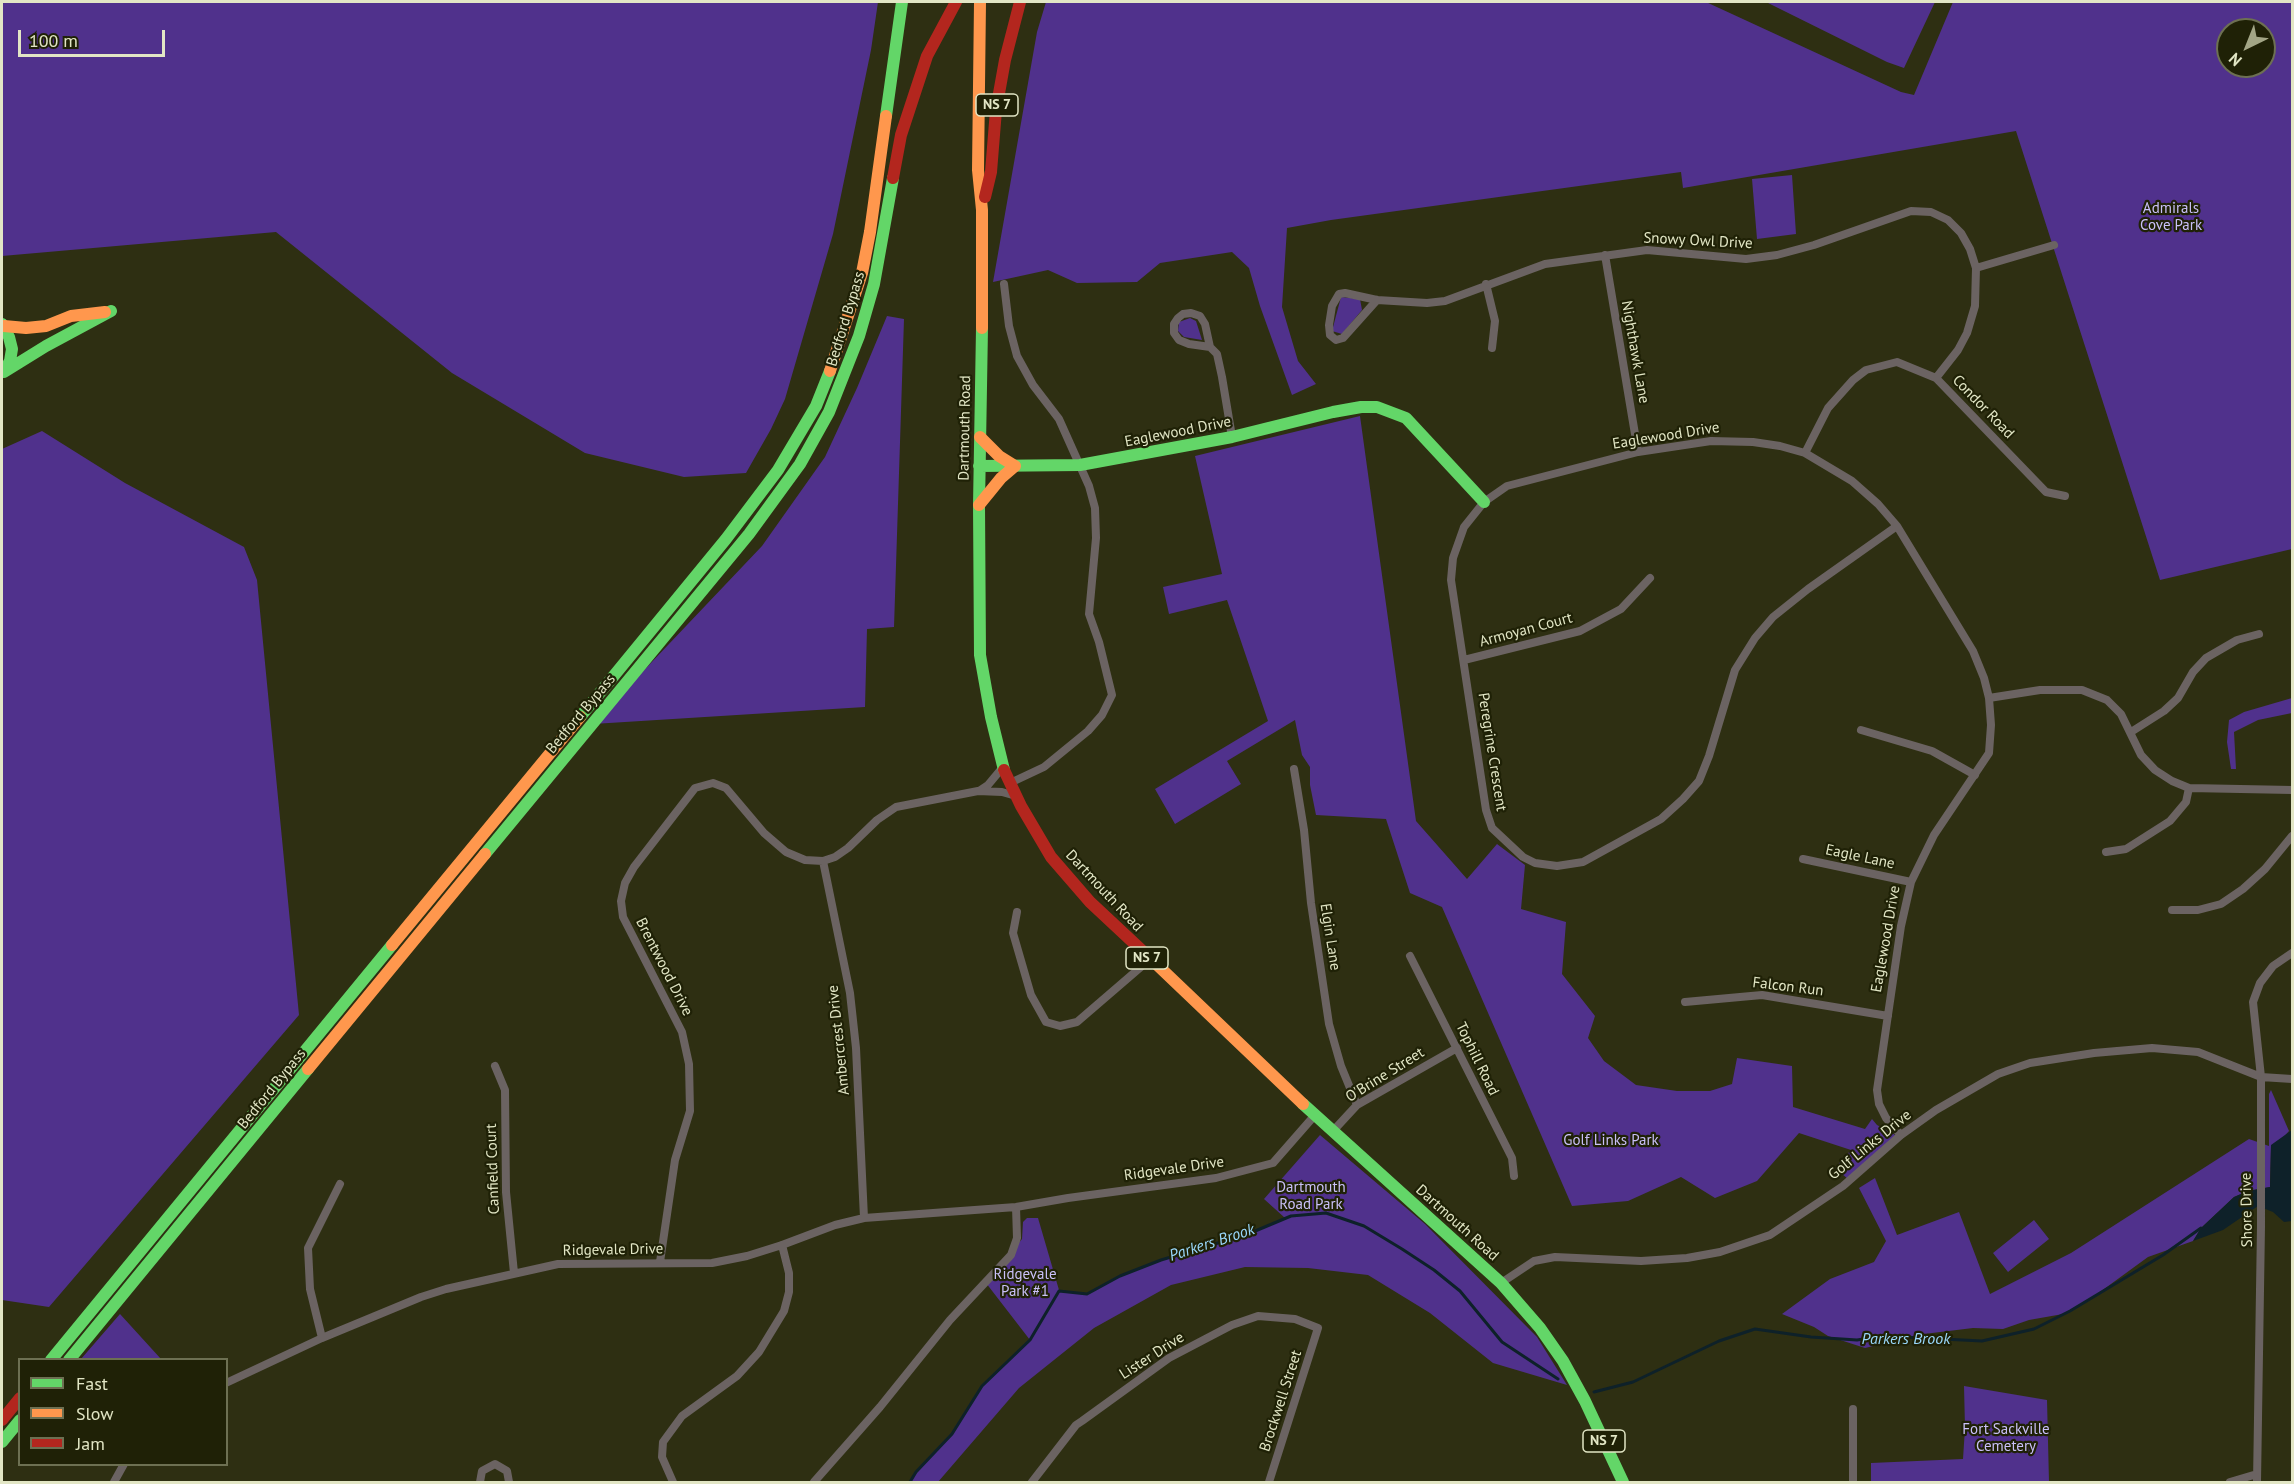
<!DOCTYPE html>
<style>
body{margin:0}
#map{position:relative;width:2294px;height:1484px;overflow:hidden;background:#2e2f12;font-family:"PT Sans",sans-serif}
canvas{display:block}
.frame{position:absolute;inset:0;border:3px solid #e2e6c5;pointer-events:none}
.legend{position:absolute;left:18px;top:1358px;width:210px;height:108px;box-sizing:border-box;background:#1f2106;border:2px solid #6d7052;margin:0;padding:8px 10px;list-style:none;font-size:18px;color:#e2e6c5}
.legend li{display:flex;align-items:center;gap:12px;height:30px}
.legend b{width:30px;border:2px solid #6d7052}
.north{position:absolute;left:2216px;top:18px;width:60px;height:60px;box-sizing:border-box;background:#1f2106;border:2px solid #6d7052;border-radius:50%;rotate:223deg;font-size:16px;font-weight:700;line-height:24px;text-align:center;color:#e2e6c5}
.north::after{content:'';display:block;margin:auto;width:21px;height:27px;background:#a3a686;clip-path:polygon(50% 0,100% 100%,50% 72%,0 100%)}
.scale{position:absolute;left:18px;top:30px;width:147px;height:27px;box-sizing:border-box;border:3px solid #e2e6c5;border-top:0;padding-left:8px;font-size:18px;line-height:21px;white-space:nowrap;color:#e2e6c5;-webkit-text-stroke:4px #1f2106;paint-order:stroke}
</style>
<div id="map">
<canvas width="2294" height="1484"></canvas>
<div class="frame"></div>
<ul class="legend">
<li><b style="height:8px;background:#63d668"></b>Fast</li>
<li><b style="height:8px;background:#ff974d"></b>Slow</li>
<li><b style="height:8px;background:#b3261e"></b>Jam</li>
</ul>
<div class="north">N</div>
<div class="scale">100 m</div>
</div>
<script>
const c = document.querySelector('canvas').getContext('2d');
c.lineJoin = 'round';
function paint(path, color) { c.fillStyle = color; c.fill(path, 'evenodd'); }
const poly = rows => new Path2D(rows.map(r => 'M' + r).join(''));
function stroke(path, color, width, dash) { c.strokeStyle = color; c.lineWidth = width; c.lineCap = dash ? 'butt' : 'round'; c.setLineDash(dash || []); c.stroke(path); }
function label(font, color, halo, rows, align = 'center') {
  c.font = font + ' "PT Sans",sans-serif'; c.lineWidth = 4.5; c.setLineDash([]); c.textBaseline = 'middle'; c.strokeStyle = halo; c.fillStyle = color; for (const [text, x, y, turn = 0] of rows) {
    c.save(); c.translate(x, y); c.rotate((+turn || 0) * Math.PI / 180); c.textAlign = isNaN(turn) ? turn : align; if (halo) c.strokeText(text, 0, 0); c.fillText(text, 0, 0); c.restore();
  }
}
paint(poly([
 [2,2,878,2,871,50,833,234,785,399,771,429,746,473,684,477,585,453,452,373,276,232,2,256],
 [1046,2,1706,2,1901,92,1914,95,1953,2,2292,2,2292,549,2160,580,2016,131,1683,188,1681,172,1331,220,1287,228,1282,307,1298,361,1316,384,1292,395,1260,306,1249,268,1232,252,1160,263,1137,282,1077,283,1048,270,993,282,1037,32],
 [2228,30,2264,30,2264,66,2228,66],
 [1766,2,1935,2,1904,68,1887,62],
 [1792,175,1796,234,1757,239,1752,179],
 [1341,297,1360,299,1362,310,1342,334,1332,331],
 [887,316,904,319,894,627,867,629,865,707,593,724,762,546,825,457,857,388],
 [1190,318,1196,321,1202,340,1184,337,1178,331,1179,322],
 [1360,416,1416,821,1467,879,1497,844,1525,865,1521,909,1566,922,1562,974,1595,1016,1588,1038,1604,1061,1636,1085,1677,1091,1710,1091,1732,1084,1737,1058,1792,1066,1793,1107,1865,1129,1872,1119,1877,1125,1897,1136,1848,1179,1835,1168,1851,1150,1799,1133,1757,1181,1715,1198,1681,1177,1628,1201,1572,1206,1442,907,1410,893,1386,819,1316,815,1310,785,1310,767,1302,755,1295,720,1227,761,1241,784,1175,824,1155,789,1268,721,1227,600,1169,614,1163,587,1222,574,1195,456],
 [42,431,125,483,244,547,257,580,299,1015,49,1307,2,1300,2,449],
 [2292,698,2292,713,2258,720,2234,732,2236,769,2231,769,2227,742,2229,720,2244,712],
 [2271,1090,2289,1131,2280,1141,2271,1146,2270,1187,2248,1191,2234,1197,2201,1228,2193,1241,2148,1257,2089,1300,2063,1314,2029,1320,2003,1329,1973,1328,1924,1334,1865,1348,1828,1336,1814,1327,1782,1314,1830,1279,1874,1262,1886,1241,1859,1188,1875,1178,1897,1235,1959,1212,1990,1294,2071,1253,2249,1139,2269,1146,2269,1094],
 [1320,1135,1425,1224,1537,1337,1567,1385,1493,1363,1430,1313,1368,1275,1308,1268,1245,1267,1171,1285,1094,1328,1019,1388,938,1482,910,1482,916,1472,952,1434,982,1386,1030,1340,986,1283,1022,1239,1023,1222,1027,1218,1038,1218,1059,1290,1087,1294,1120,1276,1155,1262,1248,1234,1285,1218,1264,1199],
 [2034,1220,2049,1239,2008,1272,1993,1253],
 [120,1314,161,1359,81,1359],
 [1964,1386,2047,1400,2049,1482,1871,1482,1871,1463,1963,1459,1965,1428]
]), '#50318c');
paint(poly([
 [2292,1130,2292,1221,2284,1222,2273,1212,2258,1206,2223,1230,2193,1241,2201,1228,2234,1197,2248,1191,2270,1187,2271,1145]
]), '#0e2129');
stroke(poly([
 [1594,1392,1633,1382,1719,1341,1755,1329,1811,1337,1857,1340,1883,1336,1982,1341,2034,1329,2070,1311,2163,1255,2201,1228],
 [910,1482,916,1472,952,1434,982,1386,1030,1340,1059,1291,1087,1294,1120,1276,1161,1260,1248,1234,1291,1216,1326,1213,1364,1226,1402,1249,1434,1270,1460,1291,1502,1342,1558,1379]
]), '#0e2129', 3);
stroke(poly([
 [1605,255,1638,452],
 [1976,268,2054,245],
 [1004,284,1009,326,1017,356,1033,385,1059,419,1089,486,1095,508,1096,538,1089,614,1099,642,1112,695,1102,715,1088,731,1044,767,1010,783],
 [1486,284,1495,321,1492,348],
 [1377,300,1343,338,1336,340,1330,335,1329,325,1332,306,1339,294,1345,293,1377,300,1427,303,1445,301,1545,264,1647,250,1746,259,1777,255,1814,245,1911,211,1931,212,1948,220,1961,233,1970,249,1976,268,1975,306,1967,333,1958,350,1936,378],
 [1210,347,1189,344,1179,340,1174,333,1174,324,1178,318,1183,314,1191,313,1200,316,1205,324,1210,347,1217,354,1222,377,1232,437],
 [1805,453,1828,408,1853,380,1866,370,1897,362,1936,378,2046,492,2065,496],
 [1897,526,1808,589,1773,617,1755,638,1735,670,1709,756,1699,781,1683,799,1661,819,1583,862,1557,866,1535,863,1523,857,1492,828,1486,810,1451,580,1453,558,1464,527,1484,502,1507,486,1638,452,1711,441,1753,442,1780,446,1805,453,1852,481,1878,504,1897,526,1973,651,1984,678,1989,698,1991,725,1989,753,1934,835,1911,882,1901,926,1877,1090,1879,1104,1886,1118,1901,1135],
 [1464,660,1580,631,1621,609,1650,578],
 [1989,698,2040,690,2082,690,2107,700,2121,714,2141,755,2155,770,2172,781,2189,788,2292,790],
 [1861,730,1932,751,1975,775],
 [2131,732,2164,711,2178,698,2193,672,2206,658,2237,640,2259,634],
 [1294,769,1304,830,1311,903,1329,1024,1341,1066,1357,1105],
 [979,791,988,785,1003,767],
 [2106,852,2126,849,2170,821,2186,802,2189,788],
 [1803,859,1911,882],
 [823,861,850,993,856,1048,864,1218],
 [2172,910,2198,910,2221,904,2243,889,2265,869,2292,836],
 [1017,912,1013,933,1031,995,1046,1022,1060,1026,1077,1022,1149,960],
 [1410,956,1512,1158,1514,1176],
 [1685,1002,1762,995,1888,1016],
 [495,1066,505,1090,506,1192,514,1273],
 [1333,1131,1357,1105,1457,1048],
 [660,1262,675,1160,690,1111,689,1064,682,1032,623,917,621,901,625,883,634,867,695,788,713,783,726,788,764,833,786,852,805,860,823,861,835,857,848,848,877,820,896,807,978,791,1002,792,1016,796],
 [1501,1283,1534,1261,1555,1257,1641,1261,1687,1258,1720,1252,1770,1235,1843,1186,1901,1135,1936,1110,1998,1074,2030,1063,2094,1053,2152,1048,2198,1052,2261,1077,2292,1079],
 [322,1338,310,1289,308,1248,340,1184],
 [226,1383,322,1338,421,1297,446,1289,558,1264,712,1263,747,1256,782,1245,835,1225,864,1218,1016,1207,1068,1198,1216,1178,1273,1163,1315,1115],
 [1853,1409,1853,1482],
 [114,1482,124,1464],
 [480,1482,482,1471,495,1464,507,1471,509,1482],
 [673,1482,662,1457,663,1442,682,1416,737,1376,759,1352,784,1311,789,1292,789,1273,782,1245],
 [814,1482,880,1407,950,1320,1011,1255,1017,1238,1016,1207],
 [1032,1482,1076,1425,1082,1421,1169,1358,1232,1325,1258,1316,1295,1319,1318,1328,1269,1482],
 [2230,1482,2257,1474],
 [2257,1482,2261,1226,2261,1077,2253,1002,2260,983,2273,966,2292,953]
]), '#6b6362', 8);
stroke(poly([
 [886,116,902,2],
 [2,324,9,337,12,349,10,361,5,370],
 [982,328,979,505,980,655,991,717,1004,770],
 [4,372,46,346,111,311],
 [979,466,1080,465,1232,437,1333,412,1361,407,1377,407,1406,418,1484,502],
 [580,717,726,539,778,470,816,406,830,371],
 [485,854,749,534,800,464,829,412,859,336,874,284,893,178],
 [1303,1104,1501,1283,1540,1328,1563,1361,1585,1401,1623,1482],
 [51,1360,392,945],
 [69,1360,308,1069],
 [2,1442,20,1420]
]), '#63d668', 12);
stroke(poly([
 [980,2,978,170,982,210,982,328],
 [4,326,26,328,46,326,71,316,105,312],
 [830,371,862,273,870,232,886,116],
 [979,505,1001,478,1015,466,999,456,980,437],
 [392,945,580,717],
 [1151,959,1303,1104],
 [308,1069,485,854]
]), '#ff974d', 12);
stroke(poly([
 [893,178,901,135,927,56,956,2],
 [985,197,991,172,996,110,1005,60,1020,2],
 [1004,770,1021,806,1051,857,1090,902,1151,959],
 [2,1420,20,1398]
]), '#b3261e', 12);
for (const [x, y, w] of [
 [997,105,42],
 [1147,958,42],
 [1604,1441,42]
]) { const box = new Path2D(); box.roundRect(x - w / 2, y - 11, w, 22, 4.5); c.fillStyle = '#1f2106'; c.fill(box); stroke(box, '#e2e6c5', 1.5); }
label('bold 14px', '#e2e6c5', null, [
 ["NS 7",997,105],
 ["NS 7",1147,958],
 ["NS 7",1604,1441]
]);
label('15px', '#cac0f9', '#1f2106', [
 ["Admirals",2171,209],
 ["Cove Park",2171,226],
 ["Golf Links Park",1611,1141],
 ["Dartmouth",1311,1188],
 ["Road Park",1311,1205],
 ["Ridgevale",1025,1275],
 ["Park #1",1025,1292],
 ["Fort Sackville",2006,1430],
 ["Cemetery",2006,1447]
]);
label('15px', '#e2e6c5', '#1f2106', [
 ["Snowy Owl Drive",1698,241,3],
 ["Bedford Bypass",846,319,-73],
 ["Nighthawk Lane",1635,352,80],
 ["Condor Road",1983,407,46],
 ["Dartmouth Road",965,428,-89],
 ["Eaglewood Drive",1178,432,-11],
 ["Eaglewood Drive",1666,436,-9],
 ["Armoyan Court",1526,630,-15],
 ["Bedford Bypass",581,714,-50],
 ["Peregrine Crescent",1492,752,81],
 ["Eagle Lane",1860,857,12],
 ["Dartmouth Road",1104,891,47],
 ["Elgin Lane",1330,937,81],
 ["Eaglewood Drive",1886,939,-80],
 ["Brentwood Drive",664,967,63],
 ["Falcon Run",1788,987,7],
 ["Ambercrest Drive",839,1040,-96],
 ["Tophill Road",1477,1059,64],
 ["O'Brine Street",1385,1075,-32],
 ["Bedford Bypass",272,1089,-51],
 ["Golf Links Drive",1870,1145,-39],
 ["Canfield Court",493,1169,-92],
 ["Ridgevale Drive",1174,1169,-8],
 ["Shore Drive",2247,1210,-91],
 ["Dartmouth Road",1457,1223,42],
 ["Ridgevale Drive",613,1250,-1],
 ["Lister Drive",1152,1356,-33],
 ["Brockwell Street",1281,1401,-72]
]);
label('italic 16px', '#99d7fa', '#1f2106', [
 ["Parkers Brook",1212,1243,-18],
 ["Parkers Brook",1906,1339]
]);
</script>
